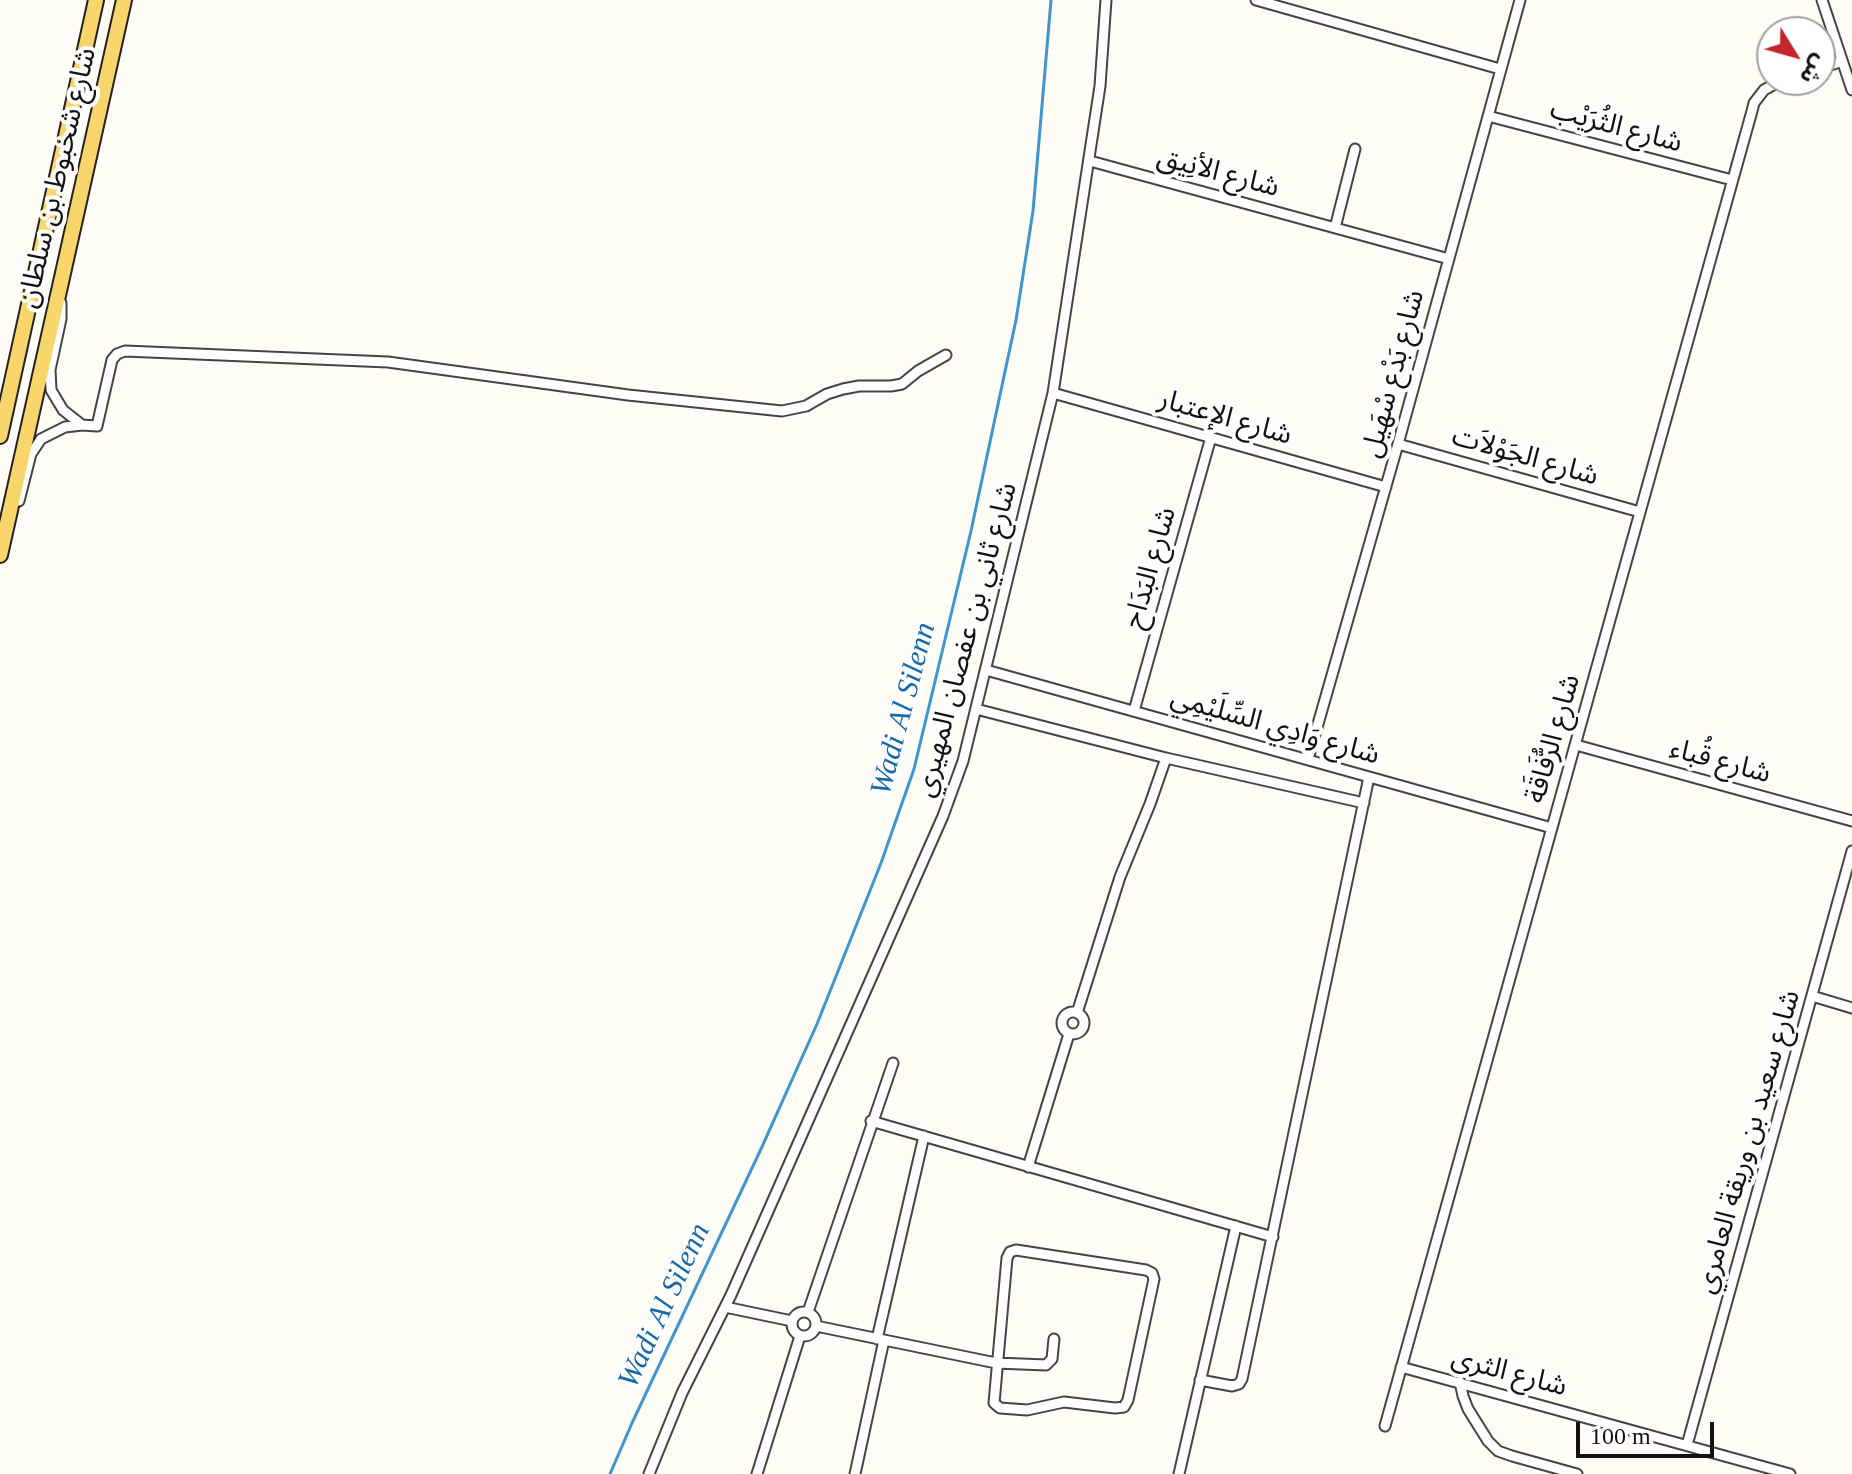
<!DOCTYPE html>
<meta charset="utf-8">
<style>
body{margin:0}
#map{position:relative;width:1852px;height:1474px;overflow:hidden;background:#fffdf5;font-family:"Times New Roman","Noto Sans Arabic",serif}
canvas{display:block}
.north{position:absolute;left:1756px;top:16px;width:80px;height:80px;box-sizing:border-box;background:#fff;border:2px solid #a0a0a0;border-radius:50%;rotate:127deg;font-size:22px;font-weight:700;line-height:32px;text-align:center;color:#111}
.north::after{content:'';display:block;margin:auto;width:28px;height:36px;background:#c4262e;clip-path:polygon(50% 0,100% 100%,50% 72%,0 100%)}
.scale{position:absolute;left:1576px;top:1422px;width:138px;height:36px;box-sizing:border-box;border:4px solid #111;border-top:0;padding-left:10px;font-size:24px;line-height:28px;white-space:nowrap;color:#111;-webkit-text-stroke:6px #fff;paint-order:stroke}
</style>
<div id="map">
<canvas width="1852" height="1474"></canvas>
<div class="north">ش</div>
<div class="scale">100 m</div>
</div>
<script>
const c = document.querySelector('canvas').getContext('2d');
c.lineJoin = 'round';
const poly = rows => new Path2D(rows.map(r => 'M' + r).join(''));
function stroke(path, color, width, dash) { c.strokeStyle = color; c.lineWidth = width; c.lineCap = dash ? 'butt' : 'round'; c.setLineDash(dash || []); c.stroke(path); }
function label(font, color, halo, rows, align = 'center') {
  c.font = font + ' "Times New Roman","Noto Sans Arabic",serif'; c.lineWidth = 8; c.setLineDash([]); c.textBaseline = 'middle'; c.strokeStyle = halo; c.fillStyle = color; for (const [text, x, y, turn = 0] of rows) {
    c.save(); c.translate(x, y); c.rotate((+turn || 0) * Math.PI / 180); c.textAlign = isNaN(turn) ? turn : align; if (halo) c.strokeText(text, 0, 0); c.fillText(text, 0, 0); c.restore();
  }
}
stroke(poly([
 [610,1474,632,1423,761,1149,817,1024,881,863,914,769,971,531,1016,320,1033,211,1051,0]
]), '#3f96cf', 3);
const street = poly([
 [1256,0,1500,69],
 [1822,0,1852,90],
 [1820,69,1842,61],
 [1488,116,1732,180],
 [1090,161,1449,259],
 [1335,228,1355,149],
 [61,303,61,319,50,370,51,390,63,410,82,425],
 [1053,393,1386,487],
 [1398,444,1640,512],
 [19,501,31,454,41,439,65,427,82,425,97,426,112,360,117,354,125,351,388,362,628,395,782,411,806,406,827,394,843,389,859,386,891,386,902,384,918,371,946,355],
 [986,670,1552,828],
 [976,709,1166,758,1364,803],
 [1134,711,1211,437],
 [1576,745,1852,821],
 [1308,759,1398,444,1520,0],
 [1812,996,1852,1008],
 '1062 1023a11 11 0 1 1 22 0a11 11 0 1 1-22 0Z',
 [1077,1013,1120,877,1150,804,1166,758],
 [871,1121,1273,1237],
 [1028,1167,1069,1034],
 [1016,1250,1146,1270,1152,1273,1154,1279,1128,1400,1124,1407,1115,1408,1064,1402,1027,1410,1000,1408,994,1403,1007,1258,1010,1252,1016,1250],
 [725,1307,792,1321],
 '792 1324a12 12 0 1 1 24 0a12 12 0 1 1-24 0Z',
 [808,1312,893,1063],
 [816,1326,996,1363,1046,1365,1052,1359,1054,1339],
 [877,1339,924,1136],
 [1401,1367,1790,1474],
 [1200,1380,1232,1386,1239,1384,1242,1379,1369,777],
 [1460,1382,1463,1396,1468,1409,1488,1441,1498,1451,1512,1456,1577,1474],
 [1385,1426,1752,111,1754,103,1764,90,1771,86,1787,80],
 [1687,1445,1852,851],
 [649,1474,682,1393,731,1295,943,816,963,761,1053,393,1100,86,1106,0],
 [757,1474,800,1336],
 [855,1474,884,1340],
 [1179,1474,1236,1226]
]);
const primary = poly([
 [0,436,96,0],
 [0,555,124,0]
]);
stroke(street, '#444', 13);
stroke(primary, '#222', 18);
stroke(street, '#fff', 9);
stroke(primary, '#f9d66b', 14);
label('28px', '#111', '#fff', [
 ["شارع الثُرَيْب",1616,127,15],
 ["شارع الأنِيق",1218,173,15],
 ["شارع شخبوط بن سلطان",58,178,-77],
 ["شارع بَدْع سْهَيل",1394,374,-75],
 ["شارع الإعتبار",1225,418,16],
 ["شارع الجَوْلاَت",1525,457,16],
 ["شارع البَدَاح",1151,568,-74],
 ["شارع ثاني بن عفصان المهيري",967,640,-75],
 ["شارع وَادِي السِّلَيْمِي",1275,727,16],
 ["شارع الرُّفَاقَة",1554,739,-74],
 ["شارع قُباء",1720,762,15],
 ["شارع سعيد بن وريقة العامري",1749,1142,-74],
 ["شارع الثرى",1509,1373,15]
]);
label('italic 30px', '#1768a6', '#fff', [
 ["Wadi Al Silenn",904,709,-75],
 ["Wadi Al Silenn",665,1306,-65]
]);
</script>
